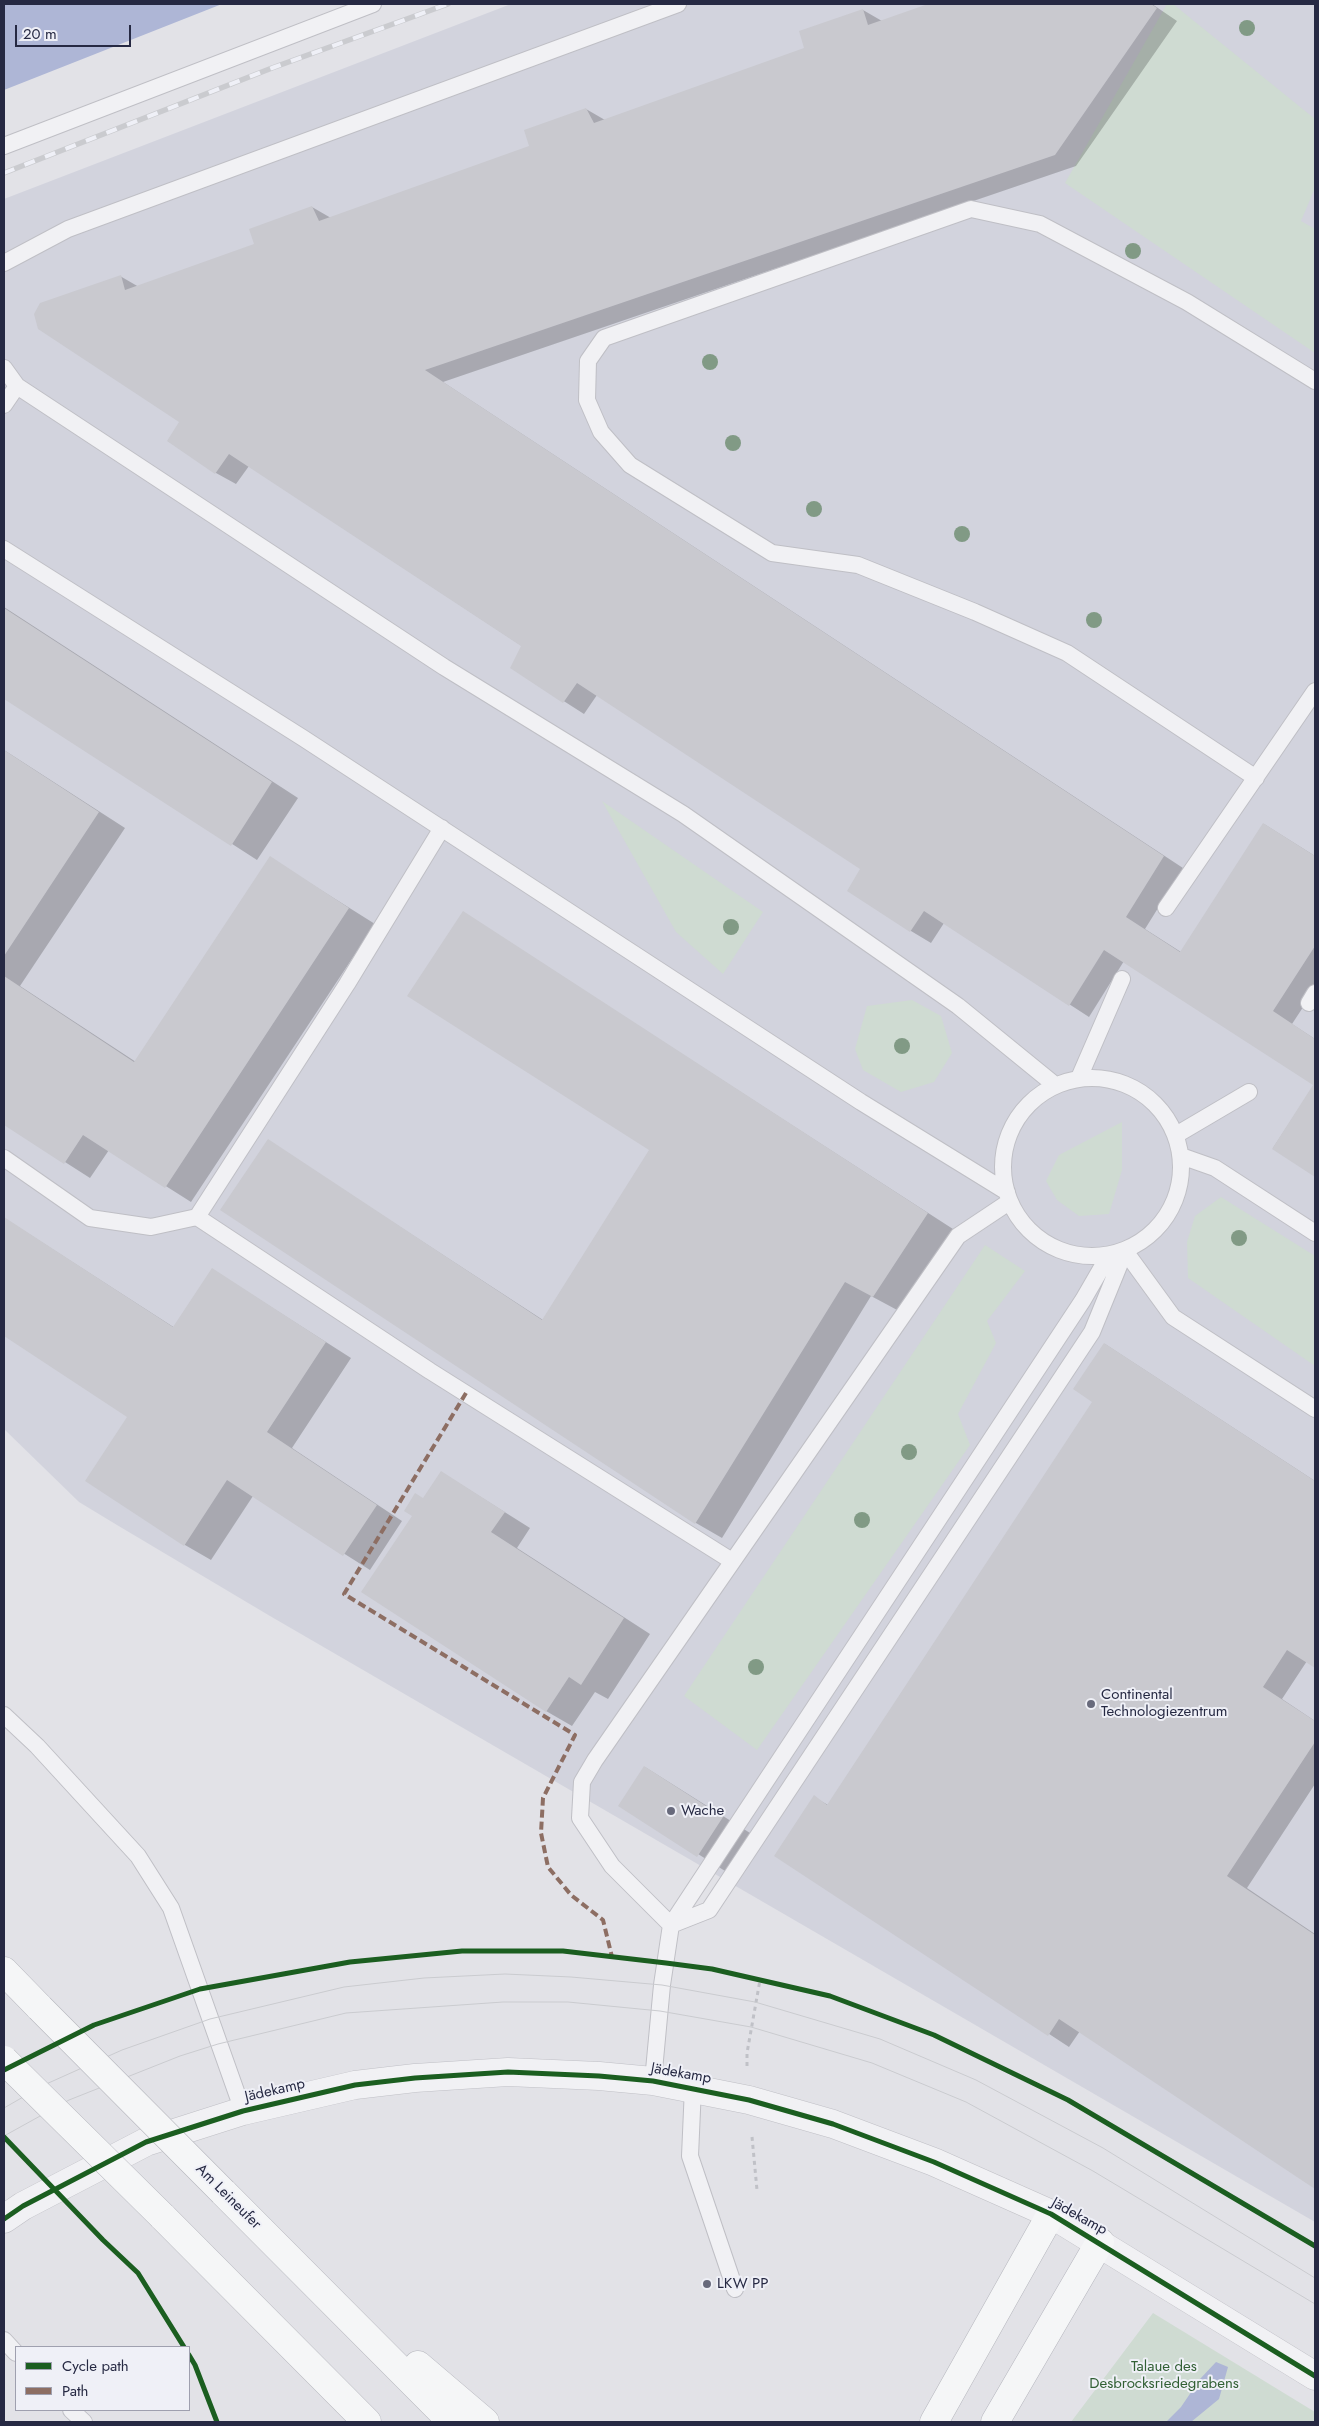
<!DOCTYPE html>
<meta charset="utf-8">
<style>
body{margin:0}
#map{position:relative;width:1319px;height:2426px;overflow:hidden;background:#e2e2e7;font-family:Jost,sans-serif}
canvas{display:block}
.frame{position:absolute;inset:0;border:5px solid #262943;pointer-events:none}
.legend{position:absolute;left:15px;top:2346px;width:175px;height:65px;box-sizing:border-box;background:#eff0f7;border:1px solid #9fa0af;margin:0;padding:6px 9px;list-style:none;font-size:15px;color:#262943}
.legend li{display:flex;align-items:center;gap:10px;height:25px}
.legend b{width:25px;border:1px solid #9fa0af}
.scale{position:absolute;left:15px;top:25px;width:116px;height:22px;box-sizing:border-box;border:2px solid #262943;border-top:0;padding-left:6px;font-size:15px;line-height:18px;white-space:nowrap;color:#262943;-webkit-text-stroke:4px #eff0f7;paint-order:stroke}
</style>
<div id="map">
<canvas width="1319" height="2426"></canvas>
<div class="frame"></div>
<ul class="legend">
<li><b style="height:6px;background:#1b5e20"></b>Cycle path</li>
<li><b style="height:6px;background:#8d6e63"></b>Path</li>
</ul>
<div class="scale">20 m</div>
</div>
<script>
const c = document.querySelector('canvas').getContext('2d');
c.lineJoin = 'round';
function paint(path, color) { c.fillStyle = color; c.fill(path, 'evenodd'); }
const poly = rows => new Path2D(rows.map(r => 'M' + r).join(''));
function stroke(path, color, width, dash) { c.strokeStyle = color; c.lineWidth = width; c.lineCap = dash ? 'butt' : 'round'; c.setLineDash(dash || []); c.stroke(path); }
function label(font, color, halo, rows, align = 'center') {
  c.font = font + ' Jost,sans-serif'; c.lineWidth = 4; c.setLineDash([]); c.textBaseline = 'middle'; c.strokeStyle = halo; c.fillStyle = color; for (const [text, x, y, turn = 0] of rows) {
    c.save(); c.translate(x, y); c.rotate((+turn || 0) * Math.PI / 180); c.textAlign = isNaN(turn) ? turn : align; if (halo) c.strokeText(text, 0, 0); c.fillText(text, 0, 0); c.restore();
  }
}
paint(poly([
 [511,4,1315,4,1315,2222,270,1616,117,1525,79,1502,4,1429,4,199]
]), '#d2d3dd');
paint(poly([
 [1167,4,1173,4,1315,119,1315,188,1301,221,1315,229,1315,353,1065,183],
 [602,801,763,912,723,974,676,932],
 [912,1000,941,1016,952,1053,934,1082,901,1092,863,1070,855,1049,867,1006],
 [1122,1122,1122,1170,1109,1214,1079,1216,1057,1200,1046,1181,1059,1155],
 [1221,1197,1315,1256,1315,1366,1188,1278,1187,1242,1195,1216],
 [985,1245,1025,1271,987,1321,996,1343,958,1414,970,1445,757,1750,684,1696],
 [1153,2313,1315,2412,1315,2422,1071,2422]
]), '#cfdbd2');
paint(poly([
 [4,4,222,4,4,90],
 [1216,2362,1228,2367,1219,2399,1191,2422,1166,2422,1181,2407,1200,2379]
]), '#aeb6d6');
paint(poly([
 [932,4,1152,4,1177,21,1076,166,443,382,1183,868,1145,929,1181,952,1264,824,1315,856,1315,989,1292,1024,1315,1039,1315,1176,1273,1148,1315,1084,1124,961,1089,1017,944,923,931,943,911,931,849,890,862,869,597,695,584,714,512,668,522,646,249,466,236,484,216,473,168,441,181,421,39,328,120,276,139,287,256,245,312,207,331,218,531,147,586,109,605,120,805,49,863,10,882,21],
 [4,607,298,798,257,860,4,697],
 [4,750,125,828,20,986,136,1062,270,858,375,924,191,1202,109,1150,90,1178,4,1123],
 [463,913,953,1229,899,1311,871,1296,722,1538,696,1523,268,1141,543,1320,651,1150],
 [4,1218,175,1328,213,1270,351,1358,292,1448,402,1521,370,1570,253,1496,211,1560,185,1545,129,1416,4,1335],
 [1105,1344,1315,1481,1315,1667,1307,1661,1282,1699,1315,1721,1315,1784,1247,1888,1315,1934,1315,2187,1080,2031,1069,2047,776,1855,814,1797,828,1805,1094,1402],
 [441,1472,530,1528,517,1548,650,1634,608,1699,595,1692,572,1726,546,1711,424,1500],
 [645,1767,758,1838,733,1876,620,1805]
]), '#0003');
paint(poly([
 [928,4,1151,4,1157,8,1055,155,425,370,1164,856,1126,917,1180,952,1263,823,1315,856,1315,946,1273,1011,1315,1039,1315,1177,1272,1149,1313,1085,1104,950,1069,1006,924,911,910,932,847,891,860,869,577,683,563,703,510,668,521,646,229,454,215,474,167,441,179,422,38,329,34,314,40,303,121,275,125,290,254,244,249,229,312,206,319,221,529,146,524,130,586,108,594,123,804,48,799,31,863,9,868,25],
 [4,608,272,782,231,846,4,699],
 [4,750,99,812,4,956],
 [270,856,349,908,165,1188,83,1135,64,1164,4,1125,4,976,134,1062],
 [463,911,928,1213,873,1297,845,1282,695,1524,220,1210,268,1139,542,1320,649,1150,407,996],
 [4,1217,173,1327,212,1268,326,1342,267,1432,377,1505,343,1556,227,1480,184,1546,85,1481,127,1417,4,1336],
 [1104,1343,1315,1481,1315,1668,1287,1650,1263,1687,1315,1721,1315,1742,1227,1876,1315,1935,1315,2189,1059,2019,1048,2036,774,1856,814,1795,827,1805,1092,1402,1073,1389],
 [441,1471,505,1512,491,1532,624,1618,581,1685,569,1677,546,1712,361,1592,412,1516,404,1511,415,1493,423,1498],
 [644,1766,723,1817,697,1857,618,1806]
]), '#c9c9cf');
const service = poly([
 [4,146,373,4],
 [4,263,68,229,678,4],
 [4,368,17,386],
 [4,405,17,386,444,667,683,814,958,1006,1055,1085],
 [4,549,303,738,861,1102,1007,1192],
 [1256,778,1067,653,975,612,858,565,772,553,630,465,601,432,587,400,588,361,604,338,971,209,1040,224,1187,302,1315,381],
 [1166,908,1315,691],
 [1309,1003,1315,993],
 '1003 1167a89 89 0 1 1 178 0a89 89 0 1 1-178 0Z',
 [1079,1078,1122,979],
 [1176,1135,1249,1092],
 [1181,1156,1215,1168,1315,1233],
 [4,1158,90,1218,151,1227,197,1217,430,1371,732,1561],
 [197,1217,347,984,442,828],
 [1125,1251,1173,1317,1315,1409],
 [4,1715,37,1746,138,1856,171,1908,243,2111],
 [671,1925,709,1910,1092,1332,1125,1251],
 [671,1925,1083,1300,1109,1255],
 [653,2081,662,1985,671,1925,612,1866,580,1818,582,1782,595,1760,958,1236,1009,1202],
 [693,2087,690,2156,735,2289],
 [4,2340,16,2353],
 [71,2410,84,2422]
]);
const tertiary = poly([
 [4,2219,23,2206,146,2142,243,2111,355,2085,415,2078,508,2072,599,2076,653,2081,749,2100,833,2124,934,2162,1051,2214,1315,2376]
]);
const trunk = poly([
 [4,1971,40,2008],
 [223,2192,452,2422],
 [162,2216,367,2422],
 [418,2365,485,2422],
 [934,2422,1051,2214],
 [995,2422,1100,2242]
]);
stroke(service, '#bfbfc5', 18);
stroke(tertiary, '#bfbfc5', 29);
stroke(trunk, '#b4b5bc', 29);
stroke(poly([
 [747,2066,747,2053,760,1980],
 [752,2137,757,2190]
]), '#c0c1c7', 3, [4, 4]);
stroke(service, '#f1f1f4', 16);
stroke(tertiary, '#f1f1f4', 28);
stroke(trunk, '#f5f6f7', 28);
stroke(poly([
 [4,2108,44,2085,122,2050,210,2019,344,1987,424,1978,505,1974,571,1977,662,1985,755,2002,880,2039,976,2080,1103,2148,1315,2278],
 [4,2136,69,2100,180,2056,218,2044,346,2013,503,2002,568,2002,660,2011,751,2027,872,2063,966,2102,1093,2171,1315,2304]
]), '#cacbcf', 1);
const rail = poly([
 [4,173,272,68,448,4]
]);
stroke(rail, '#cacbcf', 5.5);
stroke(rail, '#eff0f7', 4, [11]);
const trunkBridge = poly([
 [40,2008,223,2192],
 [4,2060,162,2216]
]);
stroke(trunkBridge, '#b4b5bc', 29, []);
stroke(trunkBridge, '#f5f6f7', 28);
stroke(poly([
 [466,1393,344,1594,575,1735,543,1798,541,1833,548,1867,571,1895,603,1920,612,1957]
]), '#8d6e63', 4, [8, 4]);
stroke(poly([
 [4,2070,94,2025,200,1989,350,1962,462,1951,563,1951,666,1963,712,1969,830,1996,934,2035,1068,2100,1315,2246],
 [4,2137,103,2240,138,2273,184,2347],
 [4,2219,23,2206,146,2142,243,2111,355,2085,415,2078,508,2072,599,2076,653,2081,749,2100,833,2124,934,2162,1051,2214,1315,2376],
 [189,2355,195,2365,217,2422]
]), '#1b5e20', 5);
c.fillStyle = '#819a85';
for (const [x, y] of [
 [1247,28],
 [1133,251],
 [710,362],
 [733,443],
 [814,509],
 [962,534],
 [1094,620],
 [731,927],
 [902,1046],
 [1239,1238],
 [909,1452],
 [862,1520],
 [756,1667]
]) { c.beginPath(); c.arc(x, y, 8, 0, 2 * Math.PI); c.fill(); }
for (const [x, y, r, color] of [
 [1091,1704,5,"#686a7c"],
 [671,1811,5,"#686a7c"],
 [707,2284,5,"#686a7c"]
]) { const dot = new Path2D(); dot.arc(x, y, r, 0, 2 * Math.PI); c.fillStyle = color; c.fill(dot); stroke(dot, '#eff0f7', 2); }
label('15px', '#262943', '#eff0f7', [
 ["Continental",1101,1695],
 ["Technologiezentrum",1101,1712],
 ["Wache",681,1811],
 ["LKW PP",717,2284]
], 'left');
label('15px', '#262943', '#eff0f7', [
 ["Jädekamp",681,2074,10],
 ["Jädekamp",275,2091,-13],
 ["Am Leineufer",228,2197,45],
 ["Jädekamp",1079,2217,29]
]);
label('15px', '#326035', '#eff0f7', [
 ["Talaue des",1164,2367],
 ["Desbrocksriedegrabens",1164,2384]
]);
</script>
